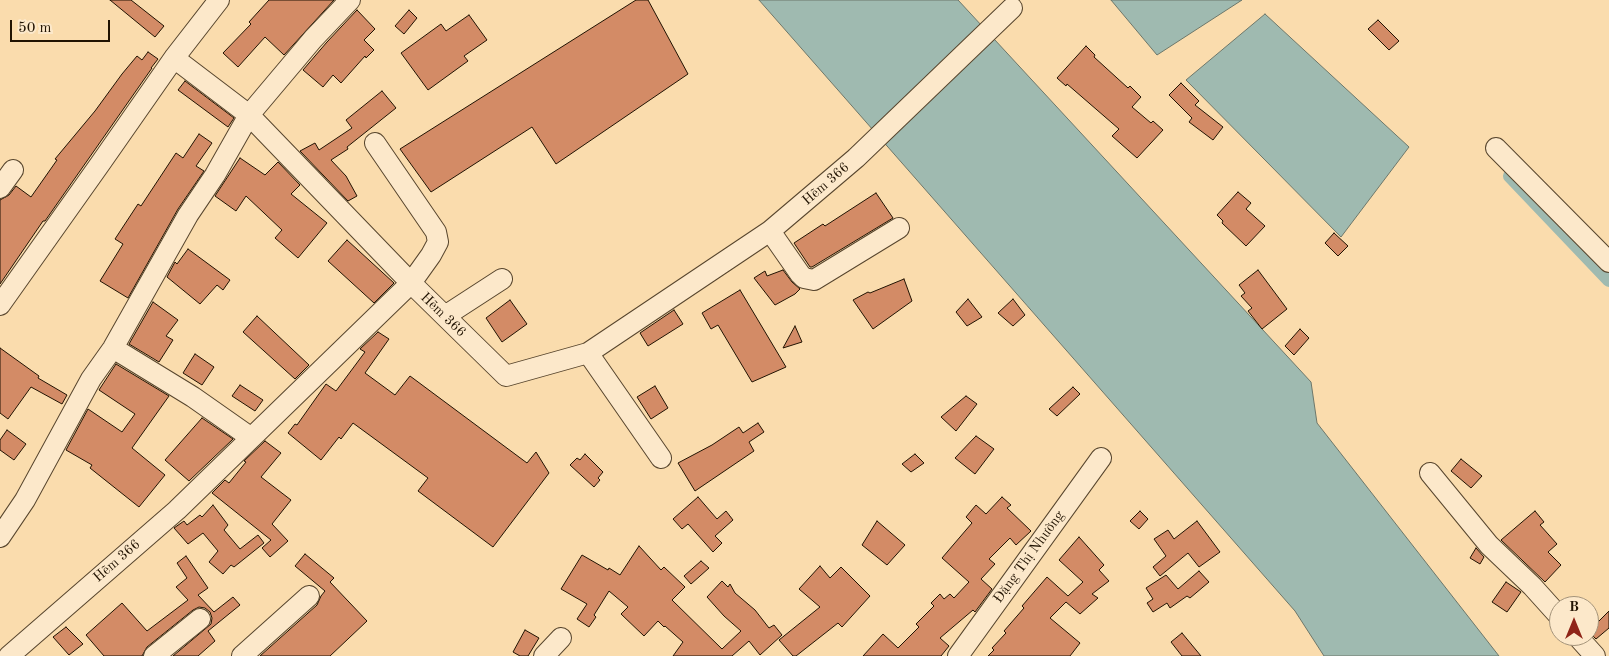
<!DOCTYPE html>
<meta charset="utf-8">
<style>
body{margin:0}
#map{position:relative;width:1609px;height:656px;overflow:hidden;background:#fadcad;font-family:"Old Standard TT",serif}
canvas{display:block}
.north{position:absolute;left:1549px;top:596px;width:50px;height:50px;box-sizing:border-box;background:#fce8ca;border:1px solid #a4937a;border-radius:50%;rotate:0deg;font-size:14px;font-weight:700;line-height:20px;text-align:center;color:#211302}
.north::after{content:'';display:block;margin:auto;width:18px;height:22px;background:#8f2418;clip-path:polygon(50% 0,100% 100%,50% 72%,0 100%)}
.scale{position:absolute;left:10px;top:20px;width:100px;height:22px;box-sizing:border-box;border:2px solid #211302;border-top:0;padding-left:6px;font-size:15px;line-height:18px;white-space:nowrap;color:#211302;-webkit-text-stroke:4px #fce8ca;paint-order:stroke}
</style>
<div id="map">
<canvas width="1609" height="656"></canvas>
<div class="north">B</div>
<div class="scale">50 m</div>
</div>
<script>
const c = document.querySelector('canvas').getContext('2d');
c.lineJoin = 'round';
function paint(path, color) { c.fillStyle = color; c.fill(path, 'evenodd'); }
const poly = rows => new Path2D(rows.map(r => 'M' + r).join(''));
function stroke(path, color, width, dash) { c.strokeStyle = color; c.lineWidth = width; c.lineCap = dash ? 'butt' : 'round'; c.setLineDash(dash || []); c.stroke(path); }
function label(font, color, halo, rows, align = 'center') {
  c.font = font + ' "Old Standard TT",serif'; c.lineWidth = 4; c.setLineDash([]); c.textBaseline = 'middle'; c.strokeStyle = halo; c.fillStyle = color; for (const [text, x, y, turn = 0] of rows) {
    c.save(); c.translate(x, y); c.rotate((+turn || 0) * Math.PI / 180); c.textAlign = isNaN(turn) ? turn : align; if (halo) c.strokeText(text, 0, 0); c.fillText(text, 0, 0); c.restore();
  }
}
const water = poly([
 [759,0,958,0,1311,382,1317,423,1499,656,1324,656,1295,611,759,0],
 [1111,0,1242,0,1157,55,1111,0],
 [1265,14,1409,147,1341,237,1186,80,1265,14]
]);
paint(water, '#9fbab0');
stroke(water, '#6d776a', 1);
stroke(poly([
 [1510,176,1609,280]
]), '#9fbab0', 14);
const building = poly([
 [110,0,131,0,164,26,155,37,110,0],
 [269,0,334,0,284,55,265,37,238,67,223,53,251,24,249,22,269,0],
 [636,0,648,0,688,74,556,164,532,127,431,192,400,149,636,0],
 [357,10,375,29,364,40,374,50,366,58,365,56,341,83,333,75,323,87,303,70,327,42,357,10],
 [409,10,417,18,404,34,395,26,409,10],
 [469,15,487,40,464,56,468,61,428,90,401,53,441,24,446,31,469,15],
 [1378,20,1399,41,1389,50,1368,29,1378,20],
 [1086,46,1095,55,1094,57,1128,88,1130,86,1141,97,1132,107,1151,123,1153,121,1163,130,1137,158,1112,136,1119,129,1067,84,1066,86,1057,78,1086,46],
 [148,52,158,59,151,68,152,68,45,221,43,221,0,284,0,200,9,195,16,186,31,197,57,160,55,159,95,111,122,74,137,56,142,60,148,52],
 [185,81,234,118,228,127,178,90,185,81],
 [1181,83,1199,101,1195,105,1223,127,1213,140,1189,122,1192,118,1169,95,1181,83],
 [382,91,396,108,347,147,348,149,331,160,346,176,357,196,348,201,300,151,315,143,319,150,352,128,346,120,382,91],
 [199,134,212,143,196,166,204,171,178,209,128,298,100,281,123,244,115,239,138,204,141,206,176,153,183,158,199,134],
 [240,158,265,175,278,162,300,185,291,194,327,223,298,258,275,238,282,230,246,196,236,211,215,196,240,158],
 [1238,192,1251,203,1246,209,1265,226,1246,246,1222,223,1223,221,1217,215,1238,192],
 [876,193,893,218,812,267,810,267,794,243,823,224,825,226,876,193],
 [1334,233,1348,246,1338,256,1325,243,1334,233],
 [347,240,394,283,374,303,328,261,347,240],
 [188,249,230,280,223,290,217,285,200,304,167,277,175,262,177,264,188,249],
 [783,270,792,282,800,289,795,294,775,305,754,278,765,271,767,276,783,270],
 [1258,270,1287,309,1262,329,1248,311,1252,308,1241,296,1245,293,1239,285,1258,270],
 [904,279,912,301,873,329,853,300,868,292,870,293,904,279],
 [740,290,786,367,752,382,718,325,711,329,702,313,740,290],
 [968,299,982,317,967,326,956,312,968,299],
 [1013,299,1025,315,1013,326,998,313,1013,299],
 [510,300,527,324,502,342,486,318,510,300],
 [153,302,178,320,166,336,173,340,159,362,129,344,153,302],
 [674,310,683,324,648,346,640,333,674,310],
 [257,316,309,365,295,379,243,332,257,316],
 [795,326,802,342,783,348,795,326],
 [1300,329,1309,338,1294,355,1285,346,1300,329],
 [378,332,389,339,365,373,395,395,410,376,527,463,536,452,549,473,493,547,418,491,428,478,353,423,341,439,339,437,321,460,288,433,295,424,297,425,326,384,336,391,365,352,360,349,378,332],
 [0,348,39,376,38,378,67,395,62,404,31,387,8,419,0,413,0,348],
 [195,354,214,367,202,385,183,373,195,354],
 [116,364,169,396,132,448,165,475,139,507,90,468,92,465,66,450,88,409,122,432,135,414,99,390,116,364],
 [240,385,263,400,255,411,232,396,240,385],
 [655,386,668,408,651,419,637,397,655,386],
 [1073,387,1080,394,1057,416,1049,409,1073,387],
 [966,396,977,404,956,431,941,417,966,396],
 [202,418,233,439,189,481,165,460,202,418],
 [758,423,764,432,749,442,754,451,695,491,678,463,712,445,739,427,743,433,758,423],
 [7,430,26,444,14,460,0,450,0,440,7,430],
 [976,436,994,449,975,474,955,458,976,436],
 [265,441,281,453,261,477,291,500,272,524,288,541,270,557,262,548,271,540,212,493,225,480,229,483,246,462,244,461,265,441],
 [585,454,603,472,598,478,600,480,594,487,570,465,577,458,580,460,585,454],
 [915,454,924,463,911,472,902,464,915,454],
 [1461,459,1482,476,1471,488,1451,471,1461,459],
 [698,497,717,519,726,511,733,520,715,536,722,543,713,552,688,524,682,529,673,519,698,497],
 [1002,497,1011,505,1007,508,1031,531,1016,545,1010,538,989,559,995,564,981,579,992,589,975,612,973,610,940,638,949,646,941,656,863,656,883,634,898,648,919,627,916,624,934,606,931,603,940,594,944,599,950,594,954,598,969,582,942,558,972,523,966,517,976,505,986,514,1002,497],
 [213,505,228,525,224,530,240,549,258,535,264,543,234,567,231,565,223,574,209,562,218,551,203,533,188,544,174,528,184,521,187,525,200,515,202,517,213,505],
 [1140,511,1148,519,1139,529,1130,521,1140,511],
 [1535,511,1544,522,1540,525,1557,544,1548,552,1561,565,1545,582,1501,540,1535,511],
 [877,521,905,545,887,565,862,545,877,521],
 [1197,521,1220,552,1199,567,1188,553,1160,576,1153,567,1166,556,1154,539,1168,530,1174,539,1197,521],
 [1079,537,1104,565,1099,570,1109,581,1092,594,1098,598,1080,614,1066,602,1050,618,1080,643,1070,656,988,656,994,650,992,648,1006,633,1004,631,1024,608,1022,606,1047,577,1068,596,1083,582,1059,560,1079,537],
 [639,546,661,570,664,567,685,587,672,600,722,649,741,631,724,616,707,597,722,581,728,587,730,584,735,593,755,610,769,628,774,625,782,635,760,655,749,641,732,656,673,656,683,642,665,626,664,627,658,621,644,636,621,614,628,607,609,591,594,615,596,617,589,627,577,619,587,604,561,589,582,555,608,570,609,568,620,575,639,546],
 [1476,548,1484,557,1480,564,1470,558,1476,548],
 [305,554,334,578,330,582,367,621,330,656,260,656,317,605,321,596,325,591,295,566,305,554],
 [186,556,208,588,198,595,214,612,233,597,240,605,208,631,215,641,198,656,173,656,211,624,212,618,210,612,205,608,199,607,193,610,147,647,142,656,104,656,86,635,122,603,147,631,188,600,176,587,187,578,177,563,186,556],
 [701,561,709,568,691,584,684,576,701,561],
 [820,566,830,578,841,567,870,596,842,627,838,623,796,656,793,656,779,640,820,607,799,589,820,566],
 [1199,571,1209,582,1190,598,1187,596,1170,608,1167,603,1153,612,1147,603,1153,599,1146,588,1166,575,1178,589,1199,571],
 [1506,582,1521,592,1507,612,1492,602,1506,582],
 [1589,610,1598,622,1609,611,1609,628,1596,639,1589,632,1589,610],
 [66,627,83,644,69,655,53,637,66,627],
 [525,630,539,638,528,656,520,656,513,652,525,630],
 [1182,633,1201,656,1182,656,1171,642,1182,633]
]);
paint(building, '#d38b66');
stroke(building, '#211302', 1);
const minor = poly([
 [174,58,249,115,313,39,350,0],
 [1496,148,1609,262],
 [0,188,13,170],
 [770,231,800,274,804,278,814,280,899,228],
 [0,305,100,164,174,58,219,0],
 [445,316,502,279],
 [113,348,193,397,250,437],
 [588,353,661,458],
 [1430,473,1489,545,1532,586,1559,616],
 [0,537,25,500,91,379,113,348,188,215,215,175,249,115,411,283,431,255,438,242,436,232,375,143],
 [1577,636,1595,656],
 [9,656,177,510,411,283,506,376,588,353,770,231,856,158,1012,8],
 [154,656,200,619],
 [242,656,309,596],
 [544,656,561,638],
 [958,656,1101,458]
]);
stroke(minor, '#57452d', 22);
stroke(minor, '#fce8ca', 20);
label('14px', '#211302', '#fce8ca', [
 ["Hẽm 366",826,184,-41],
 ["Hẽm 366",443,315,44],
 ["Đặng Thị Nhường",1029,557,-54],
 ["Hẽm 366",117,561,-41]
]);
</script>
